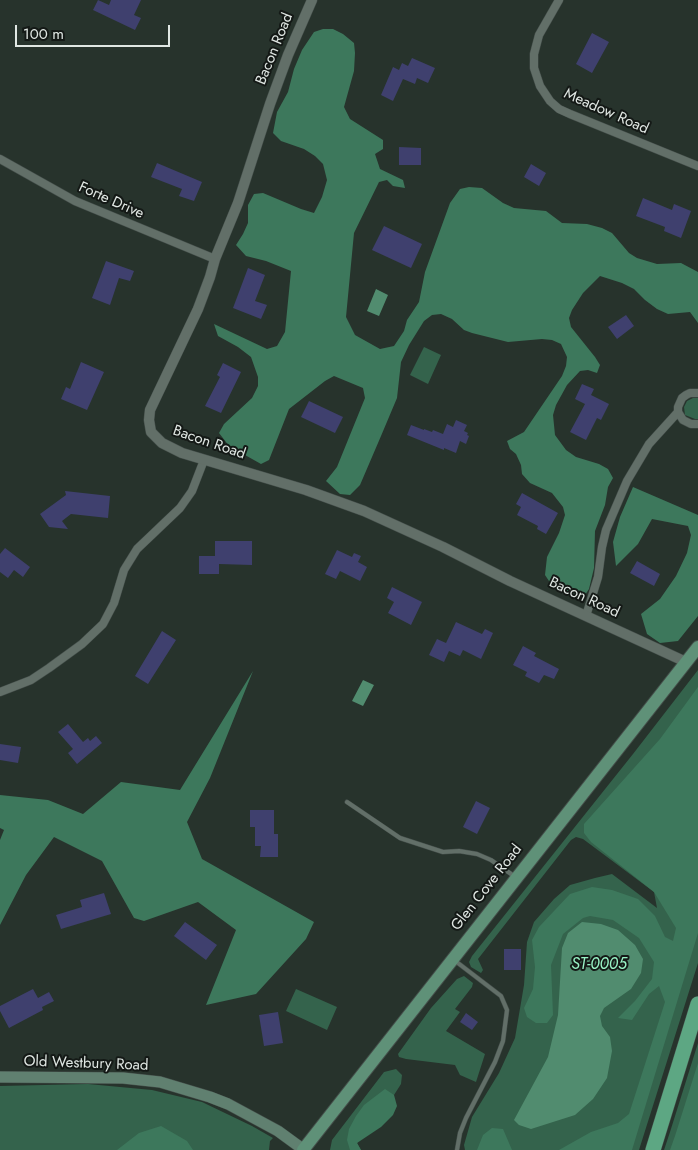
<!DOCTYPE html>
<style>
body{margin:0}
#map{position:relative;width:698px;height:1150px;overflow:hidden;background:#27332c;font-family:Jost,sans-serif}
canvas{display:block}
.scale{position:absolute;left:15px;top:25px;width:155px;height:22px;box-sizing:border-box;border:2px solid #e0e7e3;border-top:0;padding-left:6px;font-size:15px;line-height:18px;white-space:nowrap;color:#e0e7e3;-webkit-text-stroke:4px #141916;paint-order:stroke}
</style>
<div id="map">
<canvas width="698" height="1150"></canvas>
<div class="scale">100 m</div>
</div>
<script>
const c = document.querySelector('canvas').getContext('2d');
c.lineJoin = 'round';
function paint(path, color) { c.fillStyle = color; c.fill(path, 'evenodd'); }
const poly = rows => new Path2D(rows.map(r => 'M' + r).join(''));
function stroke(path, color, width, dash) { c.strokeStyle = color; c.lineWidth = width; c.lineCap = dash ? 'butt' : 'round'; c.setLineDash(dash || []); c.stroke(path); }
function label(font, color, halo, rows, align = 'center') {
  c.font = font + ' Jost,sans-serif'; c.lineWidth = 4; c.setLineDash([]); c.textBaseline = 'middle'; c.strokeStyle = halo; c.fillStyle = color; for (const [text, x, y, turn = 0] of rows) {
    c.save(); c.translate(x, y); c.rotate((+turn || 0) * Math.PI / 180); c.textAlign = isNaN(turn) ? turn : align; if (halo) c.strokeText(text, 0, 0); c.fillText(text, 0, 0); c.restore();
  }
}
paint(poly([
 [424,347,441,355,428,384,410,375],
 [693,398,698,398,698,419,695,419,685,415,684,407,687,401],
 [698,670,698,963,639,1150,465,1150,464,1145,472,1117,499,1073,515,1038,524,985,527,942,534,922,554,899,570,885,595,878,612,874,657,908,654,892,583,839,576,837,571,840,478,959,483,970,481,973,471,967,469,962,472,956,633,754],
 [464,976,473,983,472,987,455,1009,460,1012,446,1031,485,1054,476,1082,460,1075,455,1065,406,1059,399,1057,398,1054,431,1008,457,979],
 [296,989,337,1007,327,1030,286,1011],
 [698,1043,698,1150,664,1150,670,1132],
 [396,1069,402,1075,401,1084,394,1095,357,1143,361,1150,330,1150,332,1140,384,1072],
 [88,1084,152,1090,202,1102,252,1126,273,1138,270,1141,269,1150,0,1150,0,1086]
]), '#34634c');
paint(poly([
 [323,29,333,29,343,34,354,43,355,53,354,71,344,107,350,119,383,140,383,149,375,154,380,169,403,180,405,188,393,186,387,180,379,182,354,233,346,317,355,335,380,349,394,346,404,331,407,320,419,302,425,272,450,203,460,189,469,187,482,188,503,203,514,208,546,211,562,223,587,224,602,228,612,233,629,253,637,258,657,264,681,263,698,272,698,323,690,312,668,314,657,309,645,300,634,289,622,283,600,276,583,293,572,310,569,318,571,327,595,357,600,365,597,373,588,370,580,371,567,385,556,405,553,415,555,435,566,450,576,457,599,464,608,469,613,478,608,487,605,505,595,531,594,568,589,589,585,595,569,596,562,593,551,584,545,575,547,557,559,533,565,515,563,507,552,493,530,483,522,474,521,465,516,454,510,449,507,441,524,432,562,376,566,366,567,357,561,344,552,340,542,339,508,342,472,333,464,330,452,319,441,314,432,315,424,321,409,345,401,362,397,398,381,436,360,485,350,495,340,494,326,481,337,467,365,398,363,388,334,376,325,381,289,409,269,460,261,464,229,446,219,433,224,424,252,398,258,386,258,377,251,357,238,347,218,336,214,324,267,349,277,346,285,332,291,271,266,261,246,256,236,245,243,234,248,223,248,205,254,194,263,193,301,209,314,213,322,197,327,180,323,164,315,156,304,149,281,141,273,133,277,112,288,92,294,69,302,50,314,32],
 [633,487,698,515,698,616,678,641,660,643,647,634,641,614,660,599,676,576,687,553,691,535,688,526,652,519,638,544,616,566,613,542,620,517],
 [253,671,210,778,187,822,202,859,314,922,306,939,256,994,206,1005,236,930,198,902,144,921,134,918,102,861,54,837,26,875,0,925,0,840,4,830,0,828,0,795,48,800,83,814,121,782,180,790],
 [698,687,698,933,632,1150,559,1150,591,1132,618,1123,629,1114,665,1002,659,986,649,994,632,1020,618,1018,635,1001,652,979,654,962,639,938,613,920,590,916,583,918,563,934,551,965,553,1015,547,1023,536,1023,527,1017,524,1008,533,989,535,967,532,940,539,927,570,894,592,887,612,890,638,899,655,916,665,937,673,941,676,928,654,892,591,842,584,833,584,824,660,739],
 [698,1063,698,1150,670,1150,675,1136],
 [385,1089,394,1095,397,1106,393,1115,381,1127,357,1143,361,1150,350,1150,347,1140,349,1129,356,1116,364,1105],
 [161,1126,187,1141,193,1150,117,1150,139,1133],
 [492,1128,503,1129,512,1150,477,1150,483,1135]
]), '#3d785c');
paint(poly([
 [376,289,388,295,379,316,367,311],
 [363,680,374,685,363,706,352,701],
 [582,922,601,924,618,930,635,945,643,959,641,973,631,989,604,1008,600,1016,602,1026,610,1037,612,1051,607,1078,593,1099,575,1115,531,1129,519,1125,514,1120,548,1057,558,1015,562,948,568,933]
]), '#518c6f');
paint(poly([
 [98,0,109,5,111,0,141,0,134,15,141,18,135,30,93,10],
 [592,33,609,42,592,73,576,64],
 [412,58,435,68,428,83,417,78,415,84,403,79,393,101,381,95,393,67,399,70,402,63,408,66],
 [399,147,421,148,421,165,399,165],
 [157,163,202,182,194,201,179,196,182,189,151,177],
 [531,164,546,173,539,186,524,177],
 [643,198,672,210,674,204,691,211,681,238,664,231,665,227,636,216],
 [384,226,422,244,411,268,372,250],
 [106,261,134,271,130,281,119,278,110,305,92,298],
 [248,268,265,275,255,301,267,305,261,319,233,308],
 [626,315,634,326,617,339,608,327],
 [81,362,104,372,87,410,61,399,66,387,70,389],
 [223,363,241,372,221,413,205,406,220,377,217,375],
 [582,384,594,389,591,395,609,404,601,420,597,418,586,440,570,432,585,404,575,399],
 [309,401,343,417,335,433,301,417],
 [456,420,467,425,464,431,468,433,467,435,469,436,466,444,460,441,456,453,444,448,444,450,407,435,411,425,424,430,424,429,432,432,433,430,443,434,447,424,453,427],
 [65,491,110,496,108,518,71,514,62,521,68,529,49,527,40,514,66,495],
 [522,493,558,513,546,534,537,529,538,526,517,515,521,507,516,504],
 [215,541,252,541,252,565,219,564,219,574,199,574,199,556,215,556],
 [5,548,30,567,23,577,14,570,8,578,0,572,0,554],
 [337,550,352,557,354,553,361,556,358,562,367,567,360,581,340,571,336,579,325,574],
 [637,561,660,574,654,586,630,573],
 [392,587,422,602,411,625,388,613,394,602,387,598],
 [456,622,482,634,485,629,493,633,481,659,463,650,460,656,449,651,444,662,429,655,437,639,446,643],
 [162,631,176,640,148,684,135,676],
 [523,646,536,653,534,656,559,669,554,679,544,675,539,683,525,676,527,672,513,665],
 [68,724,83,742,88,738,90,741,96,736,102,743,77,764,68,753,73,749,58,732],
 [0,744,21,747,18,763,0,760],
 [476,801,490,808,477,834,463,827],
 [250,810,274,810,274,834,278,834,278,857,260,857,261,846,255,846,255,827,250,827],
 [104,893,111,914,61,929,56,915,82,907,80,900],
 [185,922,217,945,206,960,174,936],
 [504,949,521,949,521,970,504,970],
 [33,989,38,998,49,992,54,1001,42,1007,43,1010,9,1028,0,1011,0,1006],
 [278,1012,283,1043,264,1046,259,1015],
 [466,1013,478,1022,472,1030,460,1022]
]), '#3f406e');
const service = poly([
 [347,802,400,838,443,852,459,851,477,854,491,860,514,876],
 [454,960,501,996,507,1010,503,1041,495,1062,466,1118,460,1133,457,1150]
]);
const minor = poly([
 [559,0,539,35,534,54,534,68,540,86,550,101,559,109,570,114,698,166],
 [0,159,75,201,215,259],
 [698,393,690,393,686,395,682,398,678,407,678,412,683,420,691,424,698,424],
 [586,616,598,577,602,547,606,530,627,481,649,444,678,412],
 [0,692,31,680,49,668,82,644,103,624,114,603,124,570,137,549,180,508,192,491,204,460]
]);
const tertiary = poly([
 [312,0,288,55,270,104,238,203,215,259,210,277,198,309,150,410,149,420,151,432,162,443,182,453,306,490,364,511,443,547,510,581,686,662]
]);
const secondary = poly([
 [0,1077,123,1078,160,1082,210,1097,228,1104,278,1131,304,1150]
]);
const primary = poly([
 [303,1150,698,647]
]);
const motorway = poly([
 [653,1150,698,1004]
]);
stroke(service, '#454f4b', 5);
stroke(minor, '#454f4b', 9);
stroke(tertiary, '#454f4b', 11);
stroke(secondary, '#454f4b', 12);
stroke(primary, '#454f4b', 14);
stroke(motorway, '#454f4b', 16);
stroke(service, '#626f68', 4);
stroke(minor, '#626f68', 8);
stroke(tertiary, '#626f68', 10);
stroke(secondary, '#608070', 11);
stroke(primary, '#5f9178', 12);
stroke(motorway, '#5da783', 15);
label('15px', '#e0e7e3', '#141916', [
 ["Bacon Road",275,49,-68],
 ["Meadow Road",606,112,24],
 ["Forte Drive",111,201,24],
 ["Bacon Road",209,443,19],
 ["Bacon Road",584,598,25],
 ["Glen Cove Road",487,888,-52],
 ["Old Westbury Road",86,1064,2]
]);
label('italic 16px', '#99f3c6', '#141916', [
 ["ST-0005",599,965]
]);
</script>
